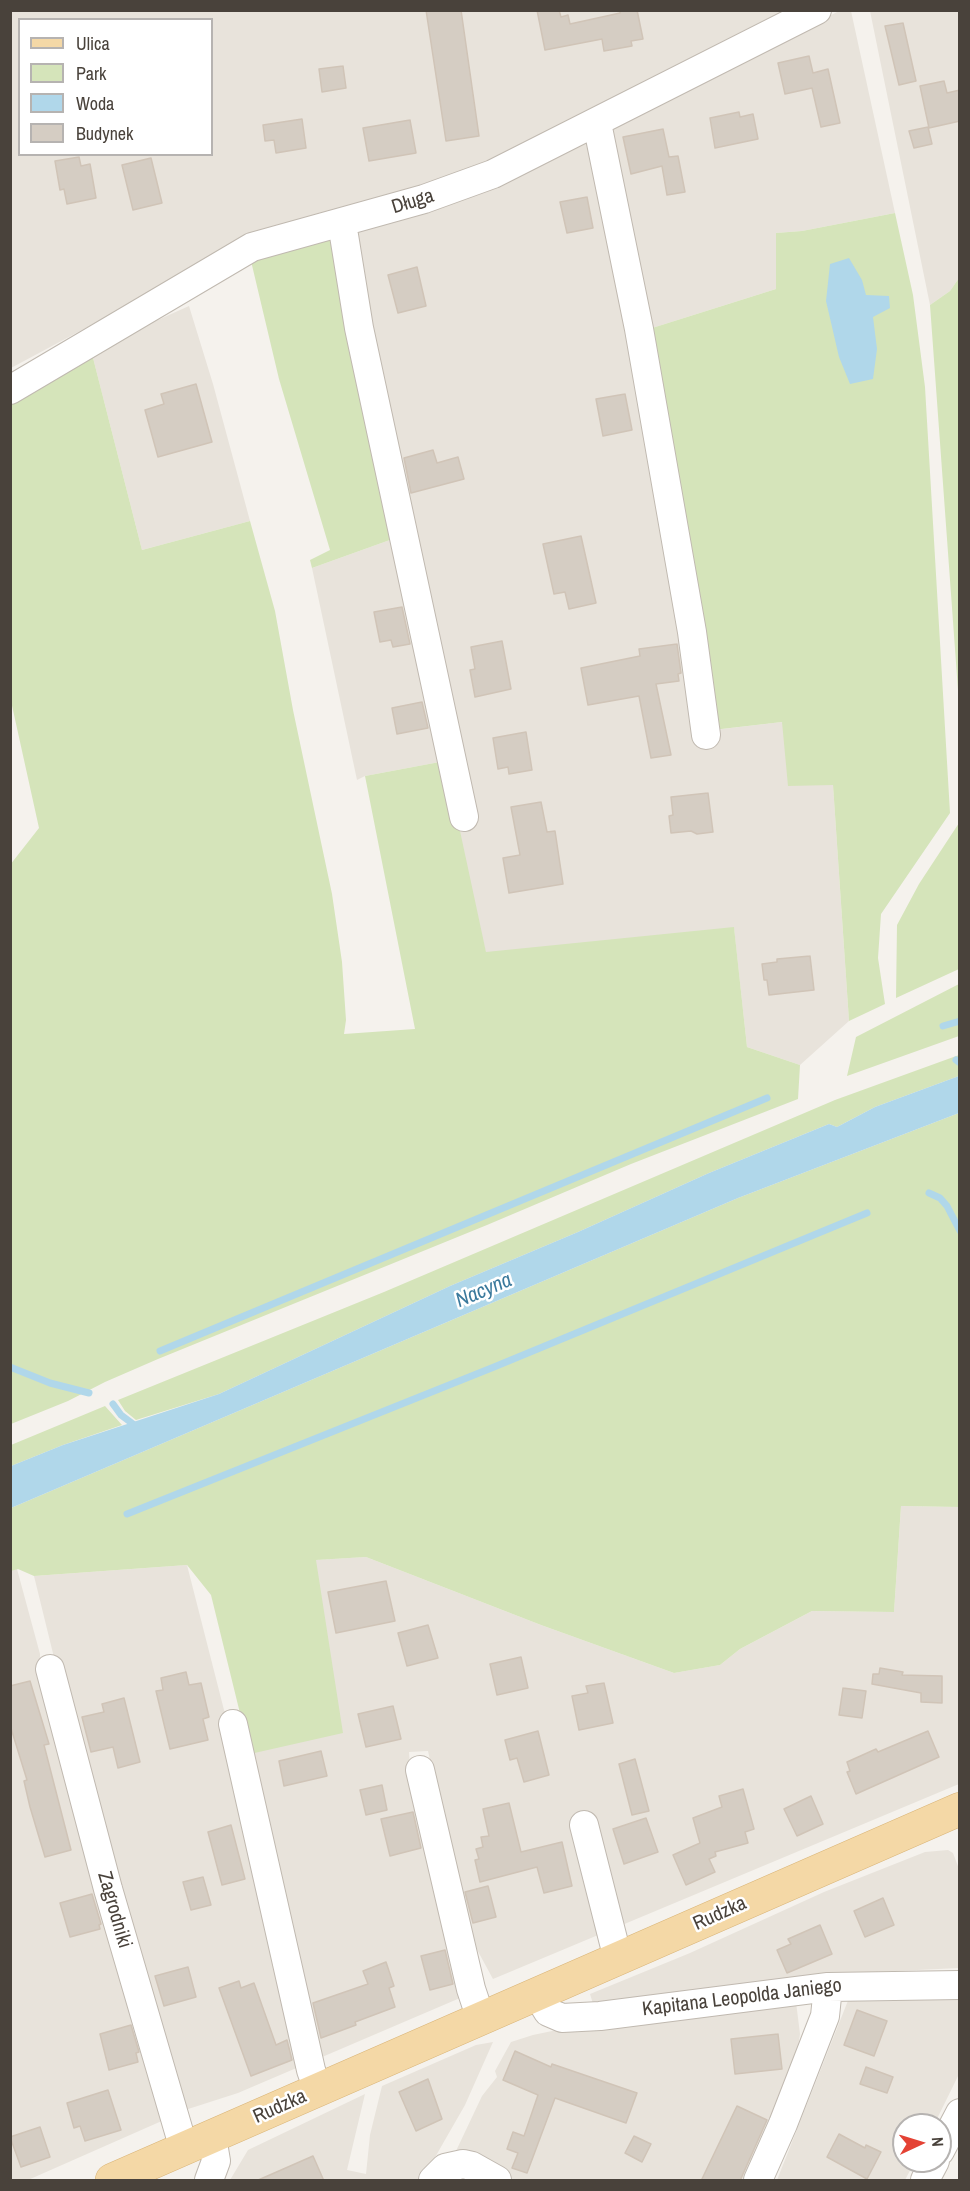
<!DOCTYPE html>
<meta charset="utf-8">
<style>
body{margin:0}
#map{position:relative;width:970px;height:2191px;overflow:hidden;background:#f5f2ed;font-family:"Archivo Narrow",sans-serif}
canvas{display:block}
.frame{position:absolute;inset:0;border:12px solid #49423b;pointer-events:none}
.legend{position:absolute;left:18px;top:18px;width:195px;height:138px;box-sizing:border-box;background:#fff;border:2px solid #b6b3b1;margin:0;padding:8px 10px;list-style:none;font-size:18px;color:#49423b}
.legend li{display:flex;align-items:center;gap:12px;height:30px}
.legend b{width:30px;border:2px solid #b6b3b1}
.north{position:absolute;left:892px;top:2113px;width:60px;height:60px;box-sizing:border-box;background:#fff;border:2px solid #b6b3b1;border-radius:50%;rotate:86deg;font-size:16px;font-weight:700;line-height:24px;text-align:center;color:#49423b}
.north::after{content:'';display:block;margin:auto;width:21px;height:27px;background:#e44234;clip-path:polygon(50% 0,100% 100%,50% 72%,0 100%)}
</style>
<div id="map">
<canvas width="970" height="2191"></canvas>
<div class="frame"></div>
<ul class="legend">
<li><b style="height:8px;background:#f4d8a6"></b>Ulica</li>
<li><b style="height:16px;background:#d5e4ba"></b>Park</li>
<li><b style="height:16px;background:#b0d7ea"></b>Woda</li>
<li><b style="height:16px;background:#d5cdc3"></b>Budynek</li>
</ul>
<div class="north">N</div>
</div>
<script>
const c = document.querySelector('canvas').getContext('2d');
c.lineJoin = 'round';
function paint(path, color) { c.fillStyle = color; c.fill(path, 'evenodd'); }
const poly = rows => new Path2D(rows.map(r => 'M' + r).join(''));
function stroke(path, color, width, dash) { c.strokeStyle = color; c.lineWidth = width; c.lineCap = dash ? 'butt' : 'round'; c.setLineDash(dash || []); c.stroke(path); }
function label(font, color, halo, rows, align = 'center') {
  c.font = font + ' "Archivo Narrow",sans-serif'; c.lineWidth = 5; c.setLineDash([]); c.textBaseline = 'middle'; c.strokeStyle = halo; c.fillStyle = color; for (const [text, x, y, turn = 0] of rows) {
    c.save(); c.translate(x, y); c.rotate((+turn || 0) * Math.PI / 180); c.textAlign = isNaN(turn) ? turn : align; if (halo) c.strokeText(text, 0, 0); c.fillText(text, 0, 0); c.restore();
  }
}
paint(poly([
 [11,11,798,11,505,160,190,272,11,368],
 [20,20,212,20,212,154,20,154],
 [839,11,851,11,895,213,802,231,776,233,776,289,649,329,611,129],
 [870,11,959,11,959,278,950,291,930,305],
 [590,138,714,730,782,722,833,785,849,1021,800,1065,747,1047,734,928,486,953,455,828,349,230],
 [189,306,213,384,250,521,142,550,91,350],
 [401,536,445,761,365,776,357,780,312,568],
 [901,1506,959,1507,959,1784,493,1979,468,1933,428,1751,409,1752,410,1768,467,1995,238,2093,185,2110,61,1686,34,1576,187,1565,236,1757,315,1560,366,1557,541,1625,674,1673,720,1665,740,1649,812,1611,894,1612],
 [17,1569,40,1654,40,1662,164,2120,28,2180,11,2180,10,1571],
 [948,1850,953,1853,959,1869,959,1968,876,1972,594,2007,590,1994,690,1953,824,1892,925,1852],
 [851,1993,959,1993,959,2074,934,2125,904,2125,904,2161,915,2161,905,2180,777,2180],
 [796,2002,800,2034,795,2067,742,2180,514,2180,487,2164,456,2151,482,2096,497,2077,495,2071,511,2042,533,2035,576,2026,611,2022,618,2028,632,2027,641,2018],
 [493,2042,465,2105,422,2180,230,2180,248,2150,365,2094,347,2170,366,2174,370,2135,382,2086,476,2045]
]), '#e8e3db');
paint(poly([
 [895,213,913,295,925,387,950,813,881,914,878,958,885,1004,849,1021,833,785,788,786,782,722,713,730,649,329,776,289,776,233,802,231],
 [330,237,401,536,312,568,310,560,330,550,279,379,251,261],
 [959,278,959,704,930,305,950,291],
 [91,350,142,550,250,521,275,611,293,710,332,894,342,962,346,1020,344,1034,415,1029,365,776,445,761,486,952,734,927,747,1047,800,1065,798,1099,631,1164,487,1225,158,1359,105,1382,68,1401,11,1424,10,865,39,828,11,701,11,404],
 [959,823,959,969,896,998,897,925,919,884],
 [959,984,959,1036,847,1076,856,1037],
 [959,1055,959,1076,875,1107,837,1127,829,1124,709,1173,578,1232,450,1286,219,1394,136,1420,125,1411,118,1400,384,1292,835,1100],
 [959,1113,959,1507,901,1506,894,1612,812,1611,740,1649,720,1665,674,1673,541,1625,366,1557,316,1560,343,1733,250,1754,211,1595,187,1565,34,1576,18,1569,11,1571,11,1508,738,1198],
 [105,1406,122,1425,63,1445,11,1466,11,1445]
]), '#d5e4ba');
paint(poly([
 [849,258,862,280,866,295,889,296,890,308,873,317,877,349,873,379,850,384,839,357,826,301,830,264],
 [959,1076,959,1113,738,1198,11,1508,11,1466,63,1445,219,1394,450,1286,578,1232,709,1173,829,1124,837,1127,875,1107]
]), '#b0d7ea');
stroke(poly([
 [943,1026,960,1021],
 [956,1060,960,1063],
 [929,1193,940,1198,947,1206,960,1231],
 [160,1351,767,1098],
 [10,1367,50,1383,89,1393],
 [113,1404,121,1415,137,1427],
 [127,1514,494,1367,867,1213]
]), '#b0d7ea', 7);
const building = poly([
 [426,10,461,10,479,136,446,141,426,10],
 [537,10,559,10,561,17,568,15,570,24,611,15,620,13,620,10,637,10,643,39,631,41,632,46,604,51,602,39,545,50,537,10],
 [903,23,916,81,899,85,885,26,903,23],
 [809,56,813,73,828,69,840,123,821,127,812,88,785,94,778,63,809,56],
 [343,66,346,88,322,92,319,69,343,66],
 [944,81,947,93,960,90,960,121,929,128,920,86,944,81],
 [739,112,740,117,753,114,758,139,715,148,710,118,739,112],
 [302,119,306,148,276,153,274,140,265,141,263,125,302,119],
 [410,120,416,153,369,161,363,128,410,120],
 [928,127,932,144,914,148,909,131,928,127],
 [663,129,669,157,678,156,685,192,667,195,662,166,631,174,623,137,663,129],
 [79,157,81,166,90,164,96,198,67,204,64,189,60,190,55,161,79,157],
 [151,158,162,203,133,210,122,165,151,158],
 [587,197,593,228,567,233,560,202,587,197],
 [417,267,426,306,398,313,388,275,417,267],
 [196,384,212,442,158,457,145,410,164,404,161,394,196,384],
 [625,394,632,430,603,436,596,399,625,394],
 [433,450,437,463,458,457,464,479,411,493,404,458,433,450],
 [581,536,596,603,569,609,565,592,554,594,543,544,581,536],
 [402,607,410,644,393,647,391,640,380,642,374,612,402,607],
 [502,641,511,689,475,697,470,670,475,669,471,647,502,641],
 [677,644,681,673,678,674,679,681,656,684,671,755,651,758,639,696,588,705,581,668,640,656,639,649,677,644],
 [422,702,428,728,397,734,392,708,422,702],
 [526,732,532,770,509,774,508,767,498,769,493,738,526,732],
 [708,793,713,832,697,834,691,831,671,833,669,816,673,815,671,797,708,793],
 [541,802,547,832,555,831,563,884,509,893,503,858,520,855,511,807,541,802],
 [810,956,814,990,769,995,767,980,764,980,762,964,777,962,777,959,810,956],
 [386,1581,395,1621,336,1633,328,1592,386,1581],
 [428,1625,438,1658,407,1666,398,1633,428,1625],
 [521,1657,528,1688,497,1695,490,1664,521,1657],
 [880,1668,903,1672,902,1675,942,1676,942,1703,921,1702,921,1693,872,1684,873,1674,879,1674,880,1668],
 [186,1672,189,1685,201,1683,209,1717,203,1719,208,1740,170,1749,156,1691,163,1690,161,1678,186,1672],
 [30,1681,49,1744,44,1745,71,1850,45,1857,30,1807,24,1781,27,1780,10,1725,10,1686,30,1681],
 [604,1683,613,1723,579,1730,572,1696,588,1693,586,1686,604,1683],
 [843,1688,866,1691,862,1718,839,1715,843,1688],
 [124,1698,140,1762,118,1768,113,1747,91,1752,82,1717,104,1712,102,1704,124,1698],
 [393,1706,401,1739,366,1747,358,1714,393,1706],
 [538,1731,549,1775,524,1782,517,1758,510,1760,505,1740,538,1731],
 [928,1731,939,1757,856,1794,847,1772,850,1771,847,1762,876,1749,878,1752,928,1731],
 [321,1751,327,1776,284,1786,279,1761,321,1751],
 [635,1759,649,1811,632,1815,619,1764,635,1759],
 [382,1785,387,1810,366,1815,360,1790,382,1785],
 [743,1789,754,1829,745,1832,748,1843,715,1852,716,1856,709,1859,715,1872,686,1885,673,1855,700,1843,693,1818,722,1807,719,1796,743,1789],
 [811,1796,823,1824,797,1836,784,1809,811,1796],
 [509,1803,521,1852,562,1842,572,1886,544,1893,537,1867,480,1882,475,1860,479,1859,476,1849,483,1847,481,1837,489,1836,483,1809,509,1803],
 [413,1812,421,1848,390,1856,381,1819,413,1812],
 [646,1818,658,1852,624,1864,613,1829,646,1818],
 [231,1825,245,1879,222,1885,208,1832,231,1825],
 [203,1877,211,1905,191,1910,183,1882,203,1877],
 [488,1886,496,1917,473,1923,465,1892,488,1886],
 [92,1894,101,1924,99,1925,100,1929,70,1937,60,1903,92,1894],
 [883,1898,894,1925,865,1937,854,1911,883,1898],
 [820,1925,832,1954,787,1973,777,1950,791,1944,788,1939,820,1925],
 [445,1950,453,1984,430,1990,421,1956,445,1950],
 [386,1962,394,1986,389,1988,395,2007,355,2022,356,2025,321,2038,313,2003,368,1984,363,1971,386,1962],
 [188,1967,196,1997,164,2006,155,1976,188,1967],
 [239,1981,241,1988,254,1983,276,2045,287,2040,292,2060,251,2076,219,1988,239,1981],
 [857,2010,887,2021,874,2056,844,2045,857,2010],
 [131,2025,139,2052,136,2053,138,2062,109,2070,100,2034,131,2025],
 [778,2034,782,2069,735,2074,731,2039,778,2034],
 [515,2051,551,2067,552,2064,637,2093,626,2123,555,2098,527,2173,512,2168,518,2153,507,2149,513,2132,524,2136,538,2095,503,2080,515,2051],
 [866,2067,893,2077,887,2093,860,2084,866,2067],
 [428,2079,442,2119,416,2131,399,2092,428,2079],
 [108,2090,121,2130,85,2141,80,2126,74,2128,67,2103,108,2090],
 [737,2106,767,2120,743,2174,740,2181,701,2181,737,2106],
 [40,2127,50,2157,21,2167,10,2137,40,2127],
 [839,2134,865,2148,866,2145,881,2152,867,2179,827,2157,839,2134],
 [634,2136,651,2144,642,2162,625,2153,634,2136],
 [313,2156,324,2181,256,2181,313,2156]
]);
paint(building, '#d5cdc3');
stroke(building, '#d0c4b7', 1.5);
const minor = poly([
 [597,123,639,329,692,632,706,735],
 [342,223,359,328,464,817],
 [10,390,252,247,424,199,493,174,817,10],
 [50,1669,108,1889,184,2149],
 [233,1724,311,2070,318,2090],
 [420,1770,471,1989,481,2019],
 [584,1825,618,1959],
 [537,1994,548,2012,562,2018,600,2016,828,1987,960,1985],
 [940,2151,960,2113],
 [209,2180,216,2161,212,2137],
 [433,2180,445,2168,463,2164,472,2166,497,2180],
 [758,2180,783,2124,825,2016,828,1987],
 [925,2180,935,2161]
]);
const major = poly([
 [112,2180,960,1809]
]);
stroke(minor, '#c0b9b0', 30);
stroke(major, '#d9b477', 34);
stroke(minor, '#fff', 28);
stroke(major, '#f4d8a6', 33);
label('20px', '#49423b', '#fff', [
 ["Długa",413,202,-17],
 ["Zagrodniki",114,1910,74],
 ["Rudzka",720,1914,-24],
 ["Kapitana Leopolda Janiego",742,1998,-7],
 ["Rudzka",280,2107,-24]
]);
label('italic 21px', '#3a799c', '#fff', [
 ["Nacyna",484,1291,-23]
]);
</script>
